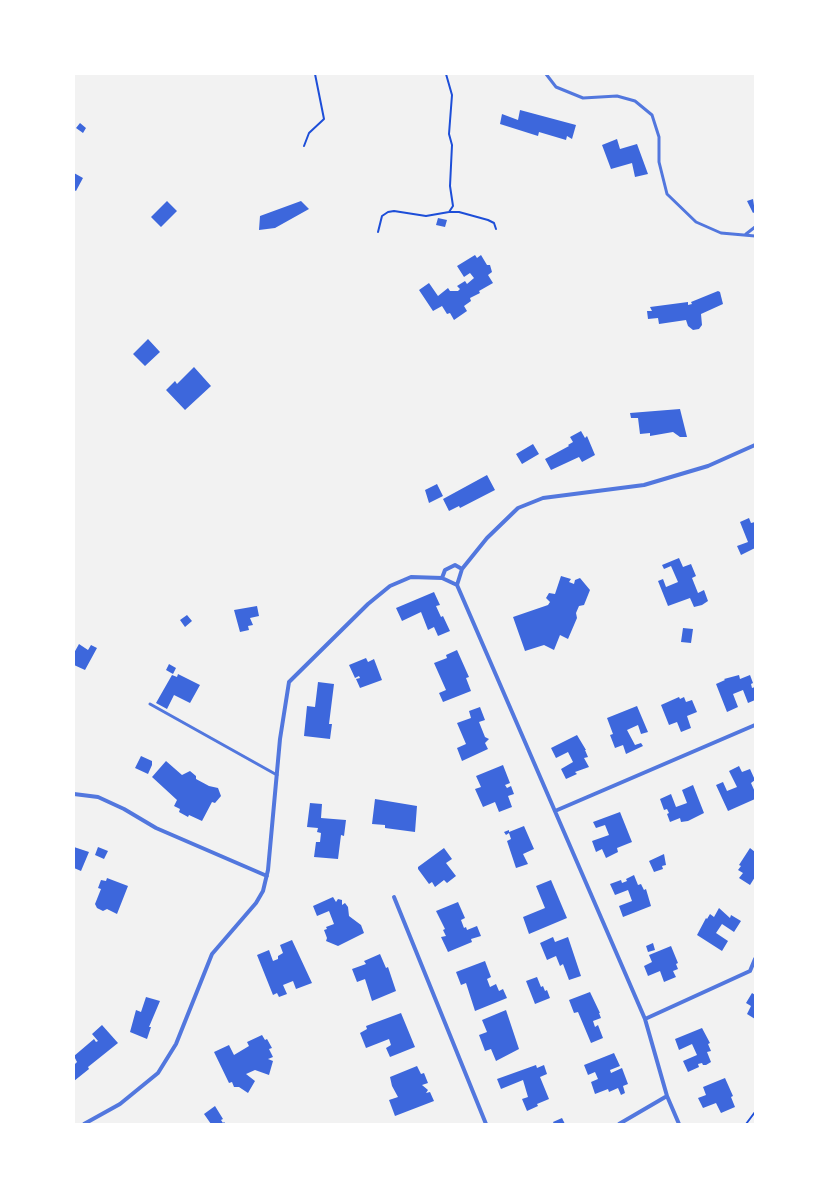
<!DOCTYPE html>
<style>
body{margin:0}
#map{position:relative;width:829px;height:1198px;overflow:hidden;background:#f2f2f2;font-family:"Archivo Narrow",sans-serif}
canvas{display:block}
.frame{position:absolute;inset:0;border:75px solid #fff;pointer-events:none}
</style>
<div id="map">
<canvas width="829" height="1198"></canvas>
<div class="frame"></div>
</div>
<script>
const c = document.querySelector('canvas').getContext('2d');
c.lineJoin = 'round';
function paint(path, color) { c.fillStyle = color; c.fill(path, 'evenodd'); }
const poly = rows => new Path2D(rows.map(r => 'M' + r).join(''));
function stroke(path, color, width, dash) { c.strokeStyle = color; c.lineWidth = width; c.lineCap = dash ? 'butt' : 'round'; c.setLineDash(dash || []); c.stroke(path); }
paint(poly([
 [520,110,576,125,572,139,567,136,566,140,539,132,538,136,500,124,502,114,518,120],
 [80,123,86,128,83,133,76,128],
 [617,139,620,149,637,144,648,174,635,177,632,163,611,169,602,145],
 [74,173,83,178,76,191,74,190],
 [753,199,755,212,753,213,747,201],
 [167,201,177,211,161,227,151,217],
 [301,201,309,209,275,228,259,230,260,216],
 [438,218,447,220,445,227,436,225],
 [475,255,477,258,481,255,487,265,490,265,492,272,488,275,493,283,479,291,480,293,470,298,471,301,464,306,467,311,454,320,450,313,447,314,442,306,433,311,419,290,429,283,438,296,448,288,450,291,458,291,460,289,457,286,465,281,467,284,474,278,470,273,464,277,457,266],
 [718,291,720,292,723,304,701,314,702,325,699,329,693,330,688,326,686,320,659,324,658,318,648,319,647,311,652,311,650,307,688,302,688,305,692,304,691,302],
 [148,339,160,352,145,366,133,354],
 [194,367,211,386,185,410,166,390,175,381,177,384],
 [680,409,687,437,680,437,673,432,650,436,650,433,640,434,638,418,631,418,630,413],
 [581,431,585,438,587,436,595,455,582,462,579,457,551,470,545,459,569,446,568,445,573,442,570,437],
 [533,444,539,454,522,464,516,454],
 [487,475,495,490,460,508,459,506,449,511,443,499],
 [437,484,443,496,429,503,425,490],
 [749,518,751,523,755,522,755,548,741,555,737,546,748,542,740,522],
 [679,558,683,567,691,564,696,576,692,578,698,593,704,590,708,601,702,605,694,607,690,598,668,606,658,581,663,579,666,587,678,582,671,566,664,569,662,565],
 [561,576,571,579,569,582,574,584,575,580,580,578,590,590,584,605,579,606,576,613,577,618,568,639,560,635,554,650,544,645,525,651,513,617,548,605,550,602,546,598,549,593,555,594],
 [434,592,440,605,436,606,441,617,443,616,450,631,438,636,434,627,428,630,421,612,402,621,396,608],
 [257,606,259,616,250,618,253,625,248,626,249,630,240,632,234,610],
 [187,615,192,621,185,627,180,620],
 [683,628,693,629,691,643,681,642],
 [79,644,88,650,91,645,97,648,85,670,74,665,74,653],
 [457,650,469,677,466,678,471,691,443,702,439,693,446,690,434,663,447,658,446,655],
 [366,658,368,662,374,659,382,680,360,688,356,679,360,678,359,676,355,678,349,665],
 [169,664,176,668,173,674,166,670],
 [178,674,200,685,190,703,174,695,167,709,156,703,172,675,177,677],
 [739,675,740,679,750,675,753,683,751,684,752,688,755,687,755,700,748,703,743,690,733,694,738,707,727,712,716,684,725,680,724,679],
 [318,682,334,684,329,724,332,724,330,739,304,736,307,706,315,707],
 [679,697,680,699,684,697,686,702,692,700,697,712,687,716,691,728,681,732,677,722,669,725,661,705],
 [637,706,648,732,641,734,638,725,627,730,635,745,641,743,643,746,626,754,623,745,615,748,610,735,613,734,607,718],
 [480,707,485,720,479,722,485,737,489,739,485,743,488,749,462,761,457,748,466,744,457,723,471,718,469,711],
 [577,735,586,750,585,750,588,757,584,758,589,767,575,772,577,774,566,779,561,769,573,762,568,752,556,758,551,748],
 [141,756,152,761,152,765,148,774,135,768],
 [166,761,182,775,190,771,196,776,196,779,209,786,218,788,221,796,215,803,212,802,202,821,189,815,188,817,179,812,180,809,174,806,177,800,152,777],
 [503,765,510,783,505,785,507,788,511,786,514,794,508,796,512,807,499,812,495,802,483,807,475,789,481,787,476,776],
 [739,766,742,772,750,769,755,780,751,783,755,792,755,799,728,811,716,785,723,782,727,791,737,787,729,771],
 [693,785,704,813,688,821,681,822,680,818,670,822,667,814,669,813,667,809,664,810,660,799,671,794,676,807,687,803,682,790],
 [375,799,417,806,415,832,385,828,385,825,372,824],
 [310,803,322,804,321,818,346,820,344,836,341,835,338,859,314,857,316,842,320,842,321,833,317,832,318,828,307,827],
 [620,812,632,842,617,848,618,852,606,858,602,849,596,852,592,841,609,835,605,825,596,828,593,822],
 [524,826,534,849,523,854,528,864,516,868,507,841,511,839,509,833,506,835,504,832,509,830,509,832],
 [74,847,89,852,81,871,74,868],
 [98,847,108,851,104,859,95,855],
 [444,848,452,859,446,863,456,876,447,883,444,880,435,887,432,882,429,884,418,869,418,867],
 [750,848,755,852,755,877,750,885,739,878,743,873,738,870,741,866,739,865],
 [664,854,666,865,662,866,663,869,654,872,649,861],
 [634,875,638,885,641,884,644,890,646,889,651,906,623,917,619,906,632,901,628,890,615,895,610,884,621,880,622,883,627,881,626,879],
 [107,878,128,886,117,914,107,909,103,911,97,908,95,904,101,889,98,888,101,880,106,881],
 [551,880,567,918,529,934,523,917,545,908,536,886],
 [333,897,336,902,338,899,342,900,342,905,345,903,348,907,349,916,361,925,364,933,338,946,326,941,327,938,324,930,327,929,326,927,334,924,329,911,317,916,313,906],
 [458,902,465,918,461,920,464,928,466,927,467,930,477,926,481,936,471,939,472,942,448,952,441,937,446,936,443,930,445,929,436,911],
 [719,908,730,918,731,915,741,921,734,932,722,924,716,933,728,941,722,951,697,935,706,918,707,919,710,914,714,917],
 [553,937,555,942,568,937,581,976,569,980,563,964,560,966,556,956,547,960,540,943],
 [292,940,312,983,296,989,293,981,283,985,287,994,279,997,277,993,273,995,257,955,269,950,273,961,278,959,278,956,283,953,280,945],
 [653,943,655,950,648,952,646,946],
 [671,946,678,963,676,964,678,969,673,971,676,977,664,982,660,971,648,976,644,966,652,962,649,955],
 [380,954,386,968,388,967,396,991,372,1001,365,979,357,982,352,969,366,964,364,961],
 [485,961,491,977,487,979,490,987,496,984,499,991,503,989,507,998,475,1011,466,983,461,985,456,972],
 [537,977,541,987,543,986,545,991,547,990,550,998,535,1004,526,981],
 [590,992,600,1013,599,1013,601,1018,593,1021,595,1027,598,1025,603,1038,591,1043,578,1012,574,1013,569,1000],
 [752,993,755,995,755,1019,747,1014,751,1006,746,1003],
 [146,997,160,1001,149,1027,151,1027,147,1039,130,1032,136,1010,141,1012],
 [506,1010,519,1049,496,1061,491,1049,485,1051,479,1035,487,1032,482,1020],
 [401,1013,415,1047,390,1057,386,1048,391,1045,389,1039,366,1048,360,1033,367,1029,366,1026],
 [102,1025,118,1043,88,1067,89,1069,74,1081,74,1065,77,1062,74,1056,94,1039,96,1042,98,1041,92,1034],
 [702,1028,710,1043,708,1044,711,1051,707,1052,711,1062,706,1065,703,1065,702,1063,698,1064,699,1067,688,1072,683,1061,697,1055,692,1044,679,1050,675,1039],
 [262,1035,265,1040,267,1039,272,1048,269,1049,273,1057,268,1059,273,1061,269,1075,255,1070,246,1074,255,1081,248,1093,239,1087,234,1087,232,1082,229,1083,214,1052,229,1045,234,1055,249,1046,247,1042],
 [614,1053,620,1066,610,1070,611,1073,622,1068,628,1084,623,1086,625,1093,621,1095,618,1088,609,1092,608,1089,595,1094,591,1082,598,1079,595,1072,588,1075,584,1065],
 [536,1065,537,1068,544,1065,547,1074,540,1077,549,1099,537,1104,538,1106,527,1111,522,1099,528,1097,523,1080,501,1089,497,1079],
 [417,1066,421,1074,424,1073,428,1083,422,1085,428,1090,426,1093,430,1092,434,1101,395,1116,389,1100,398,1097,392,1086,390,1077],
 [725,1078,733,1096,731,1097,735,1107,721,1113,716,1103,703,1108,698,1098,706,1095,703,1087],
 [215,1106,223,1119,221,1120,223,1123,224,1122,226,1124,211,1124,204,1114],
 [562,1118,565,1124,554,1124,553,1122]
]), '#3d67dc');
stroke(poly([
 [304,146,309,133,324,119,315,74],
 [449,212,459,212,488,220,494,223,496,229],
 [378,232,382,216,388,212,394,211,426,216,449,212,453,206,450,186,452,145,449,134,452,95,446,74],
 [746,1124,755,1112]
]), '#1d4ed8', 2);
stroke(poly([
 [546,74,556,87,583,98,617,96,635,101,652,115,659,137,659,162,667,194,696,222,721,233,755,236],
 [746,234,755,227],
 [150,704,277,775]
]), '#5277de', 3);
stroke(poly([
 [442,578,445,570,455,565,462,569],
 [457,585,645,1019,667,1096,679,1124],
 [457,585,462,569,487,538,518,508,543,498,644,485,708,466,755,445],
 [74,794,98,797,124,809,156,828,267,876],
 [555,811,755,725],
 [394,897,486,1124],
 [645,1019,750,971,755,959],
 [84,1124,120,1104,158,1073,176,1044,212,954,256,903,263,891,268,870,280,739,289,682,368,604,390,586,411,577,442,578,457,585],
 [619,1124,667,1096]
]), '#5277de', 4);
</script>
